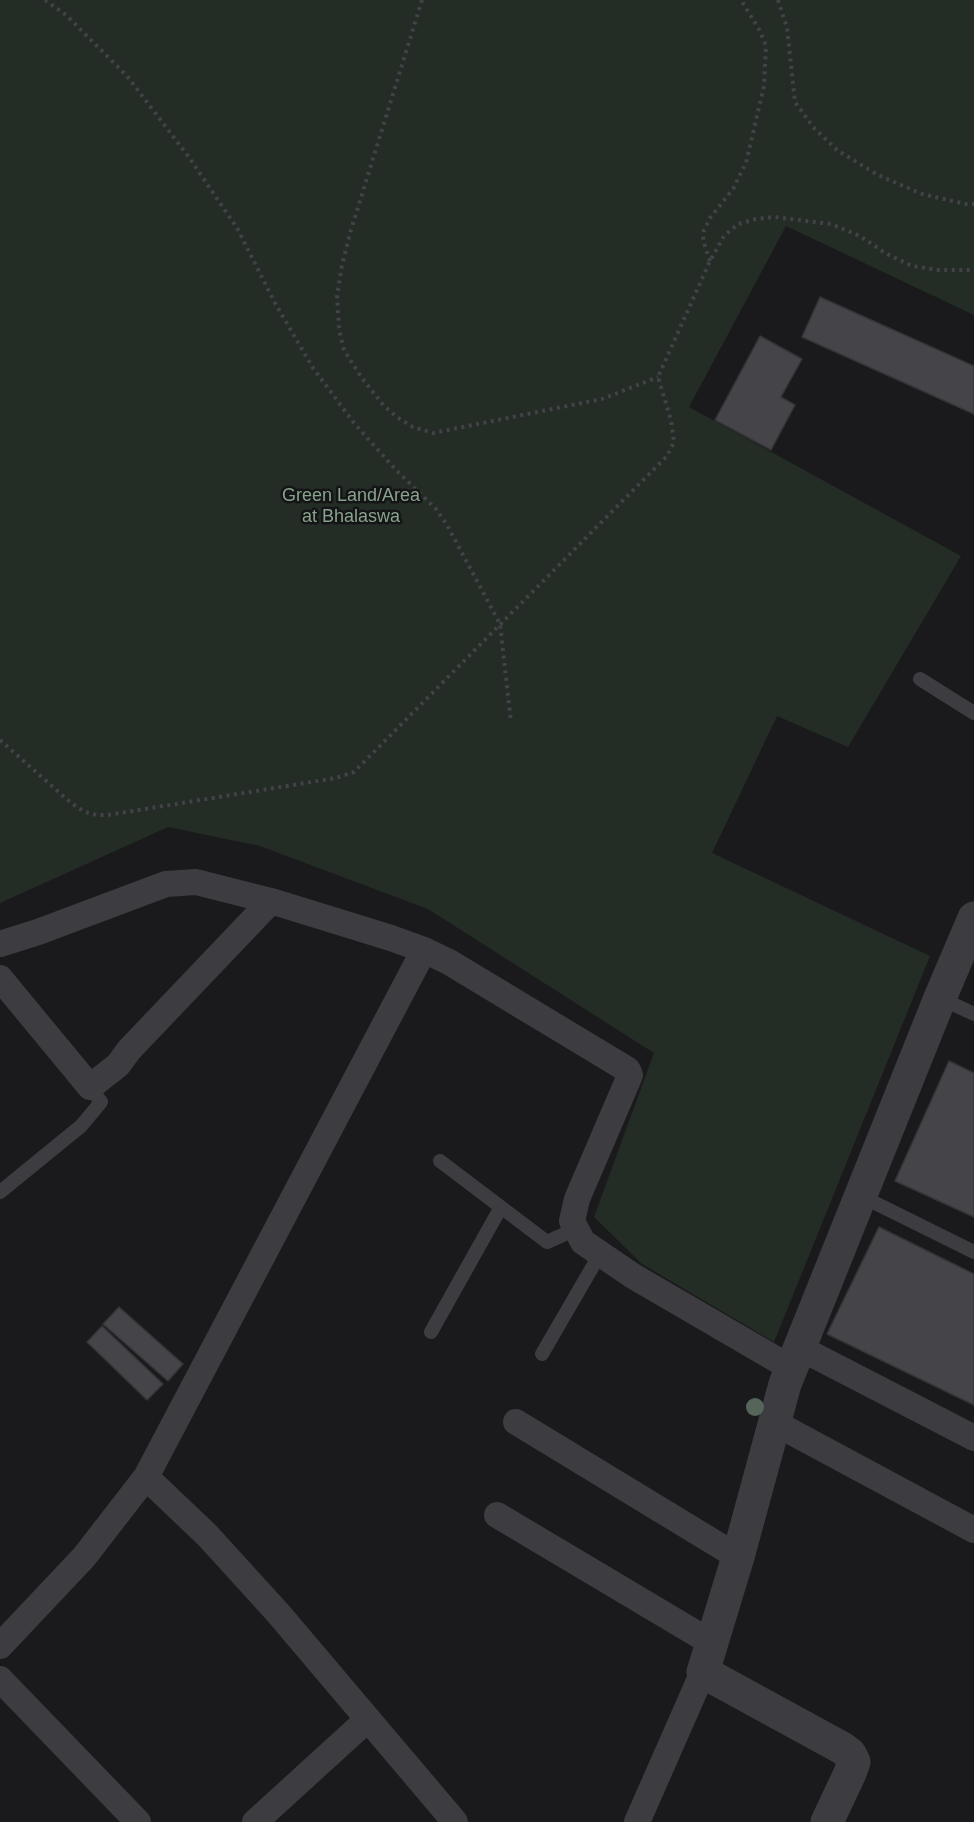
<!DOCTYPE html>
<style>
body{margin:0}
canvas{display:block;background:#1a1a1c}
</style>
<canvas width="974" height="1822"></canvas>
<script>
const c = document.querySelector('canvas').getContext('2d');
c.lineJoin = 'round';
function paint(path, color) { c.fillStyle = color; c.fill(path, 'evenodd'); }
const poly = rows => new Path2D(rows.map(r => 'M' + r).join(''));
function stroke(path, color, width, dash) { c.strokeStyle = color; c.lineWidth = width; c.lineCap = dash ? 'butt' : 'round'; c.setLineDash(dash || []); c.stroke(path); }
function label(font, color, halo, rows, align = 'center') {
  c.font = font + ' Helvetica,sans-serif'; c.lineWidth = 5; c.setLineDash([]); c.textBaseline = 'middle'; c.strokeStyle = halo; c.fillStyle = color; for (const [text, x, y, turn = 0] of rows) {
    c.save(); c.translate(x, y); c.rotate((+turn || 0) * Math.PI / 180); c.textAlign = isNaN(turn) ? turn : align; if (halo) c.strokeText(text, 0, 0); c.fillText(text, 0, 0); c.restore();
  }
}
paint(poly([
 [0,0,974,0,974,315,786,226,689,407,961,556,848,747,777,716,712,853,930,956,774,1342,642,1264,594,1217,654,1053,428,909,260,846,168,827,0,903]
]), '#242c26');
const building = poly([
 [820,297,974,366,974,414,802,337,820,297],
 [760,336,802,359,781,397,795,405,771,450,715,420,760,336],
 [949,1061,974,1073,974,1217,895,1181,949,1061],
 [879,1227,974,1274,974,1405,827,1334,879,1227],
 [119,1307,183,1364,168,1381,103,1324,119,1307],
 [102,1326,163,1384,147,1400,87,1342,102,1326]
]);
paint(building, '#454549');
stroke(building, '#353438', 1.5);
stroke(poly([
 [45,0,66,15,127,76,188,156,237,228,275,303,313,368,354,423,395,469,436,509,447,525,500,624,511,722],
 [422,0,351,230,342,265,337,296,339,329,344,350,352,363,362,378,384,406,397,417,413,427,433,433,602,399,658,377],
 [778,0,787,28,795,102,813,127,837,150,878,175,922,194,966,204,974,204],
 [710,261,703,240,704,230,710,218,733,189,746,163,764,86,766,46,760,31,741,0],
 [0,740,71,803,85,812,97,815,108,815,336,778,354,772,667,456,674,442,671,420,658,377,710,261,724,236,738,224,756,219,774,217,831,224,860,236,885,253,912,266,938,270,974,270]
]), '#424248', 4, [3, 4.5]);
stroke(poly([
 [920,679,974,713],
 [940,998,974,1014],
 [440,1161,547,1242,576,1229],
 [0,1192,81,1126,101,1102,90,1087],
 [861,1196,974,1252],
 [431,1332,501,1207],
 [542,1354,600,1254]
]), '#3c3c41', 14);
stroke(poly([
 [0,944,38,932,166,884,196,882,271,901,391,938,424,950,449,962,628,1070,630,1075,628,1080,577,1199,572,1221,583,1242,633,1276,791,1368],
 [0,978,90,1087,118,1065,129,1050,271,901],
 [800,1348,974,1438],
 [516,1422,738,1557],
 [775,1423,974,1530],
 [146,1477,207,1535,278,1613,455,1822],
 [497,1515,712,1643],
 [0,1646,84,1557,146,1477,424,950],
 [0,1679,138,1822],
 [255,1822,368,1719],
 [637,1822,703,1672]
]), '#3c3c41', 26);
stroke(poly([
 [827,1822,850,1773,854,1762,850,1754,842,1748,703,1672,738,1557,785,1384,940,998,974,918]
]), '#3c3c41', 33);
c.fillStyle = '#56655a';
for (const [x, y] of [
 [755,1407]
]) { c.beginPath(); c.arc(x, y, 9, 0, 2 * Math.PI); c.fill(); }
label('18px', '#87a38d', '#151517', [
 ["Green Land/Area",351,496],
 ["at Bhalaswa",351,517]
]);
</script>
